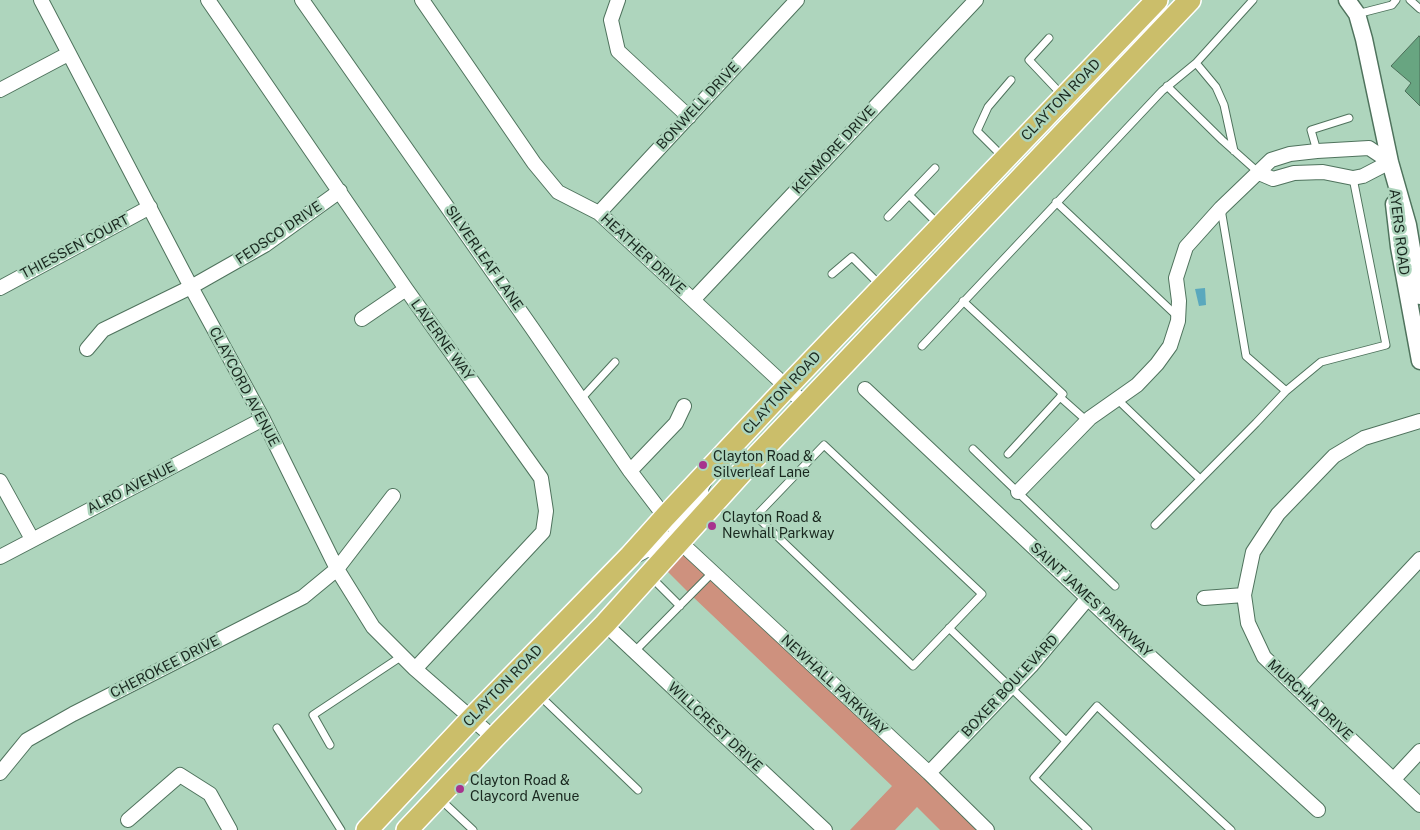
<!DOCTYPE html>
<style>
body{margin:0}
canvas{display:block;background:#aed5bd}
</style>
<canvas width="1420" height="830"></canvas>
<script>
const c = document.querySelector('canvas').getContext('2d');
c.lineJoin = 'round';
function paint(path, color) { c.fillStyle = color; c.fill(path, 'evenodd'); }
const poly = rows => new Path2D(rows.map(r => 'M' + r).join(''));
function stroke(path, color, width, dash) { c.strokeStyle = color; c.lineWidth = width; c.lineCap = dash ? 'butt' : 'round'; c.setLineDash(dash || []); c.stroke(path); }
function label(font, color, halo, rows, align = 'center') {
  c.font = font + ' "Public Sans",sans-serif'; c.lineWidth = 5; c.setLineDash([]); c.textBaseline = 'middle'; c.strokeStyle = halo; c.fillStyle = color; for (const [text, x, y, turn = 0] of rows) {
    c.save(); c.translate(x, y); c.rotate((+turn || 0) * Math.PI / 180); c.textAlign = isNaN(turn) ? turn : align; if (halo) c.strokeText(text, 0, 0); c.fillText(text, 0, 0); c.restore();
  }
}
paint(poly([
 [680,542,987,830,940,830,917,807,895,830,850,830,892,786,691,595,660,564]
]), '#ce917e');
paint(poly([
 [1205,288,1206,305,1199,306,1195,289]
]), '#5aa8bd');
const building = poly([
 [1419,36,1420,37,1420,106,1405,91,1411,83,1391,66,1419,36]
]);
paint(building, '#68a581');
stroke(building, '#4b6e59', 1);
const service = poly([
 [1410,0,1420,9],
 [1357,14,1392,5,1396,0],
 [1049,38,1029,60,1062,95],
 [1196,63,1216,87,1224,105,1234,151],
 [1167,86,1222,140,1259,173],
 [1317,151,1311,130,1349,118],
 [1003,157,977,131,988,107,1011,80],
 [909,195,939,225],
 [1056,202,1178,317],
 [1221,209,1246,356,1286,391],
 [888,217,935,168],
 [832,274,852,257,881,286],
 [963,301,1063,394,1008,454],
 [922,346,1162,91,1196,63,1253,0],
 [1060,397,1087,421],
 [581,399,615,362],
 [1117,399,1200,479],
 [824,445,982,594,913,666,756,516,824,445],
 [973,449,1115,586],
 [1155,525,1256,423,1286,391,1321,362,1386,345,1353,178],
 [650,576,680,606],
 [949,628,1066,741],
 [634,652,713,572],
 [539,695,638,790],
 [277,728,341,830],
 [330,745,313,715,402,656],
 [440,799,473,830],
 [1088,830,1034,778,1097,706,1231,830]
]);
const minor = poly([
 [41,0,191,287,263,419,337,569,373,627,415,669,494,738],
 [208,0,406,289,541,478,546,511,543,532,415,669],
 [302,0,532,328,630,471,665,517],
 [422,0,534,163,558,192,599,213,806,405],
 [618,0,611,20,618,51,689,117],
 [0,90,68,54],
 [599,213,797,0],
 [0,288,150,207],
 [693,300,976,0],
 [362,319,406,289],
 [87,349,103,330,191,287,265,245,340,191],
 [865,389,1131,639,1318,810],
 [1420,421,1364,438,1334,456,1278,514,1253,552,1244,595,1248,623,1264,657,1420,805],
 [630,471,676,423,684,406],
 [0,481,32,539],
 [1018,492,1090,418,1137,385,1157,364,1170,346,1178,321,1179,301,1176,278,1186,247,1221,208,1271,160,1290,154,1317,151,1369,148,1390,162,1363,176,1353,178,1323,172,1294,173,1273,179,1259,173],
 [680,542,929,773,987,830],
 [0,557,263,419],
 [1204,598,1244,595],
 [605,624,825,830],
 [1298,689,1420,559],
 [0,773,27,740,73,714,303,597,337,569,393,496],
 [929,773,1031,666,1088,598],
 [1394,779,1420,751],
 [128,820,180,775,210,794,230,830]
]);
const tertiary = poly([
 [1347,0,1357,14,1364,39,1390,162,1408,225,1420,296],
 [1394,204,1399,247,1420,361]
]);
const secondary = poly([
 [630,556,645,548,658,547,667,541,680,542,678,529,698,504,699,487,705,475]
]);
const primary = poly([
 [367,830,472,718,630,556,665,517,787,387,1157,0],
 [407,830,494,738,605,624,754,459,1190,0]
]);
stroke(service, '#4f735d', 9);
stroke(minor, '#4f735d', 16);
stroke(tertiary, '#4f735d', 19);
stroke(secondary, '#4f735d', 21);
stroke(primary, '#fff', 24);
stroke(service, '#fff', 7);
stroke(minor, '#fff', 14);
stroke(tertiary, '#fff', 16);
stroke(secondary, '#fff', 19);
stroke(primary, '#cbbe6a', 21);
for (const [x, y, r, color] of [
 [703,465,5,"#a7338e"],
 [712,526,5,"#a7338e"],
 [460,789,5,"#a7338e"]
]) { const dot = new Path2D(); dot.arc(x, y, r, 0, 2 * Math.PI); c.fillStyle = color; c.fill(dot); stroke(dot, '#aed5bd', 2); }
label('14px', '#19281f', '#aed5bd', [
 ["CLAYTON ROAD",1061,100,-46],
 ["BONWELL DRIVE",698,106,-47],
 ["KENMORE DRIVE",834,150,-47],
 ["AYERS ROAD",1399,232,83],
 ["FEDSCO DRIVE",279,233,-34],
 ["THIESSEN COURT",75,247,-28],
 ["HEATHER DRIVE",643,254,43],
 ["SILVERLEAF LANE",484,258,55],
 ["LAVERNE WAY",442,340,54],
 ["CLAYCORD AVENUE",244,387,62],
 ["CLAYTON ROAD",782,393,-47],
 ["ALRO AVENUE",131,488,-27],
 ["SAINT JAMES PARKWAY",1091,600,43],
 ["CHEROKEE DRIVE",165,667,-27],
 ["NEWHALL PARKWAY",834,685,43],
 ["CLAYTON ROAD",503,686,-46],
 ["BOXER BOULEVARD",1010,686,-47],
 ["MURCHIA DRIVE",1310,700,43],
 ["WILLCREST DRIVE",715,727,43]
]);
label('14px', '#19281f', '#aed5bd', [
 ["Clayton Road &",713,457],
 ["Silverleaf Lane",713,473],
 ["Clayton Road &",722,518],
 ["Newhall Parkway",722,534],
 ["Clayton Road &",470,781],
 ["Claycord Avenue",470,797]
], 'left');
</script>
